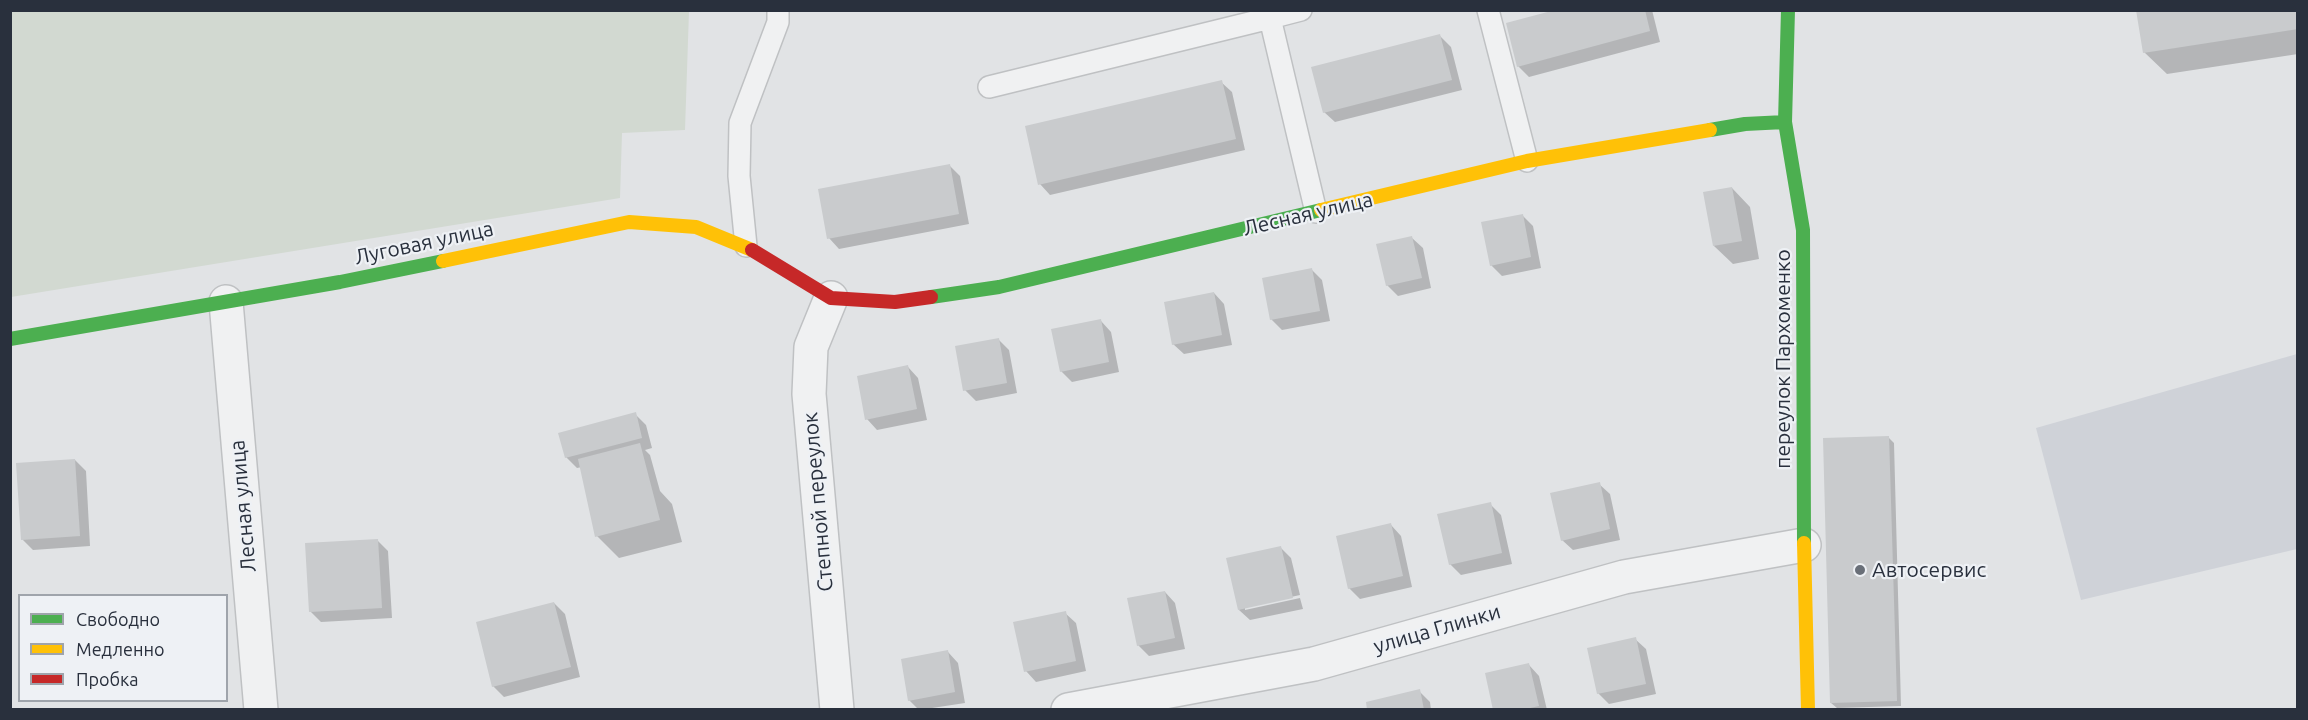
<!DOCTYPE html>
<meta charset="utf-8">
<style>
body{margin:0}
#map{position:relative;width:2308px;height:720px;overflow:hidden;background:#e1e3e5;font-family:Ubuntu,sans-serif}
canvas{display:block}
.frame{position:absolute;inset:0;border:12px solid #29303d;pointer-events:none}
.legend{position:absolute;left:18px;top:594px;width:210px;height:108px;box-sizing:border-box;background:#eef1f5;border:2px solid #9fa4ab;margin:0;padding:8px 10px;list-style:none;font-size:18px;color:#29303d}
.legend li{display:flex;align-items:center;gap:12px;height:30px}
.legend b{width:30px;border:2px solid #9fa4ab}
</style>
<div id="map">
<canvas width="2308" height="720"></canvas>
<div class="frame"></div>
<ul class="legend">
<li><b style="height:8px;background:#4caf50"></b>Свободно</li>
<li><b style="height:8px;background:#ffc107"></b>Медленно</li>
<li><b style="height:8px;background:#c62828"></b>Пробка</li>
</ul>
</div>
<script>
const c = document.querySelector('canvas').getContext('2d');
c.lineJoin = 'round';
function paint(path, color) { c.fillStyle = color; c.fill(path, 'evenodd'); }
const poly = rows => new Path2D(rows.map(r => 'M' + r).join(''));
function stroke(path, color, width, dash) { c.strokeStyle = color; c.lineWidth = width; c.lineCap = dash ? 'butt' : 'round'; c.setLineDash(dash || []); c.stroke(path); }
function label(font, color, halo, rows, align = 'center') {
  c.font = font + ' Ubuntu,sans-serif'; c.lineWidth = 4.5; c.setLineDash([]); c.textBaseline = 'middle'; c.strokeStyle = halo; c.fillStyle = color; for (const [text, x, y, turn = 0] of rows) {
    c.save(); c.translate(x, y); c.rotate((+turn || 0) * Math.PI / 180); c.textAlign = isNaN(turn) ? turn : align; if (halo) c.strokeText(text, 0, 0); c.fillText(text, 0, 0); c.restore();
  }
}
paint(poly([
 [2297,354,2297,549,2081,600,2036,428]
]), '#cfd2d8');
paint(poly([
 [11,10,689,11,685,130,622,133,620,198,11,297]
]), '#d2d9d1');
paint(poly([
 [1561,10,1652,10,1660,42,1529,77,1518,66],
 [2298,10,2298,54,2167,74,2144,52],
 [1440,36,1451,47,1462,90,1335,122,1324,112],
 [1221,82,1232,92,1245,150,1050,195,1040,184],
 [949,165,960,176,969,224,839,249,829,238],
 [1732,188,1750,207,1759,259,1733,264,1714,246],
 [1522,215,1533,226,1541,268,1502,276,1491,265],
 [1412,238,1423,248,1431,288,1398,296,1387,285],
 [1311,269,1322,280,1330,321,1282,330,1271,319],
 [1214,293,1224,304,1232,345,1184,354,1173,344],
 [1101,321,1111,332,1119,372,1072,382,1061,371],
 [998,339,1009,350,1017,393,976,401,965,390],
 [908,367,918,378,927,420,877,430,867,419],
 [635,414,646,425,652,448,645,450,650,455,660,491,672,504,682,542,619,558,597,536,582,467,577,468,566,457],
 [1889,438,1894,443,1901,706,1837,708,1831,703],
 [75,460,86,471,90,546,33,550,22,539],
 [1599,484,1610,494,1620,540,1573,550,1562,540],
 [1490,504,1501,515,1512,564,1461,575,1450,564],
 [1391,525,1401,536,1412,587,1360,599,1349,588],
 [378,541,388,551,392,618,321,622,310,611],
 [1280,547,1291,558,1300,595,1245,607,1245,610,1300,598,1303,609,1250,620,1239,610],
 [1165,592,1175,603,1185,649,1149,656,1138,645],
 [554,603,565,614,580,677,504,697,493,686],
 [1065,613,1076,623,1086,671,1036,682,1026,671],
 [1635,639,1646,649,1656,694,1609,704,1598,693],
 [948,652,958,663,965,703,919,710,909,700],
 [1529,665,1539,676,1547,710,1494,710],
 [1419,691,1430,702,1431,710,1369,710]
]), '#0003');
paint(poly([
 [1555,10,1645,10,1650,31,1517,67,1506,23],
 [2136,10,2298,10,2298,29,2143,53],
 [1440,34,1452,80,1323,113,1311,67],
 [1222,80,1236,139,1038,185,1025,126],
 [950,164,959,214,827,239,818,189],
 [1732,187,1742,241,1713,246,1703,192],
 [1523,214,1531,257,1490,266,1481,222],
 [1412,236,1422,278,1386,286,1376,244],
 [1312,268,1320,311,1270,320,1262,278],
 [1214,292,1222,335,1172,345,1164,302],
 [1101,319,1109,362,1060,372,1051,329],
 [999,338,1007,383,963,391,955,346],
 [908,365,917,409,865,420,857,376],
 [636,412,642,438,565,458,558,433],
 [1889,436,1897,701,1830,703,1823,438],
 [640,443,660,520,595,537,578,459],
 [75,459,80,536,21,540,16,463],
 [1600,482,1610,529,1561,541,1550,493],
 [1491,502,1502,553,1449,565,1437,514],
 [1391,523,1403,576,1348,589,1336,536],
 [378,539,382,608,309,612,305,543],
 [1281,546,1293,598,1238,610,1226,558],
 [1165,591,1175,638,1137,646,1127,598],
 [554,602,571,667,492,687,476,622],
 [1066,611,1076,661,1024,672,1013,622],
 [1636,637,1646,684,1597,694,1587,648],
 [948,650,955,692,908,701,901,659],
 [1529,663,1539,706,1521,710,1493,710,1485,673],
 [1420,689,1424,710,1367,710,1366,702]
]), '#c9cbcd');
const lane = poly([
 [1488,10,1527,161],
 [1270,18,1301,10],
 [989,87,1270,18,1316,212],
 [746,246,739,176,740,123,778,22,778,10]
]);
const street = poly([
 [831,298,811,347,809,394,837,710],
 [226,302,261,710],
 [1068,710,1314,664,1624,577,1804,545]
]);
stroke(lane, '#bfc1c3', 24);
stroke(street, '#bfc1c3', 36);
stroke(lane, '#f0f1f2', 21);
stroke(street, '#f0f1f2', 33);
stroke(poly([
 [1788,10,1785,122,1803,230,1804,543],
 [1710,130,1745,124,1785,122],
 [931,297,999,287,1321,210],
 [10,339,340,282,443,261]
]), '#4caf50', 14);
stroke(poly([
 [1321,210,1527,161,1710,130],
 [443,261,629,222,696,227,752,250],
 [1804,543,1808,710]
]), '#ffc107', 14);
stroke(poly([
 [752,250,831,298,895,302,931,297]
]), '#c62828', 14);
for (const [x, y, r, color] of [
 [1860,570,6,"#696f78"]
]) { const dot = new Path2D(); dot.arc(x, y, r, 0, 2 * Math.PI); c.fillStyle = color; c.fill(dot); stroke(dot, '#eef1f5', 2); }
label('21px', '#29303d', '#eef1f5', [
 ["Лесная улица",1308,214,-13],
 ["Луговая улица",424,243,-12],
 ["переулок Пархоменко",1783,359,-90],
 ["Степной переулок",818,502,-95],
 ["Лесная улица",243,506,-95],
 ["улица Глинки",1437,629,-16]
]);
label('21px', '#29303d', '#eef1f5', [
 ["Автосервис",1872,570]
], 'left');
</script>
